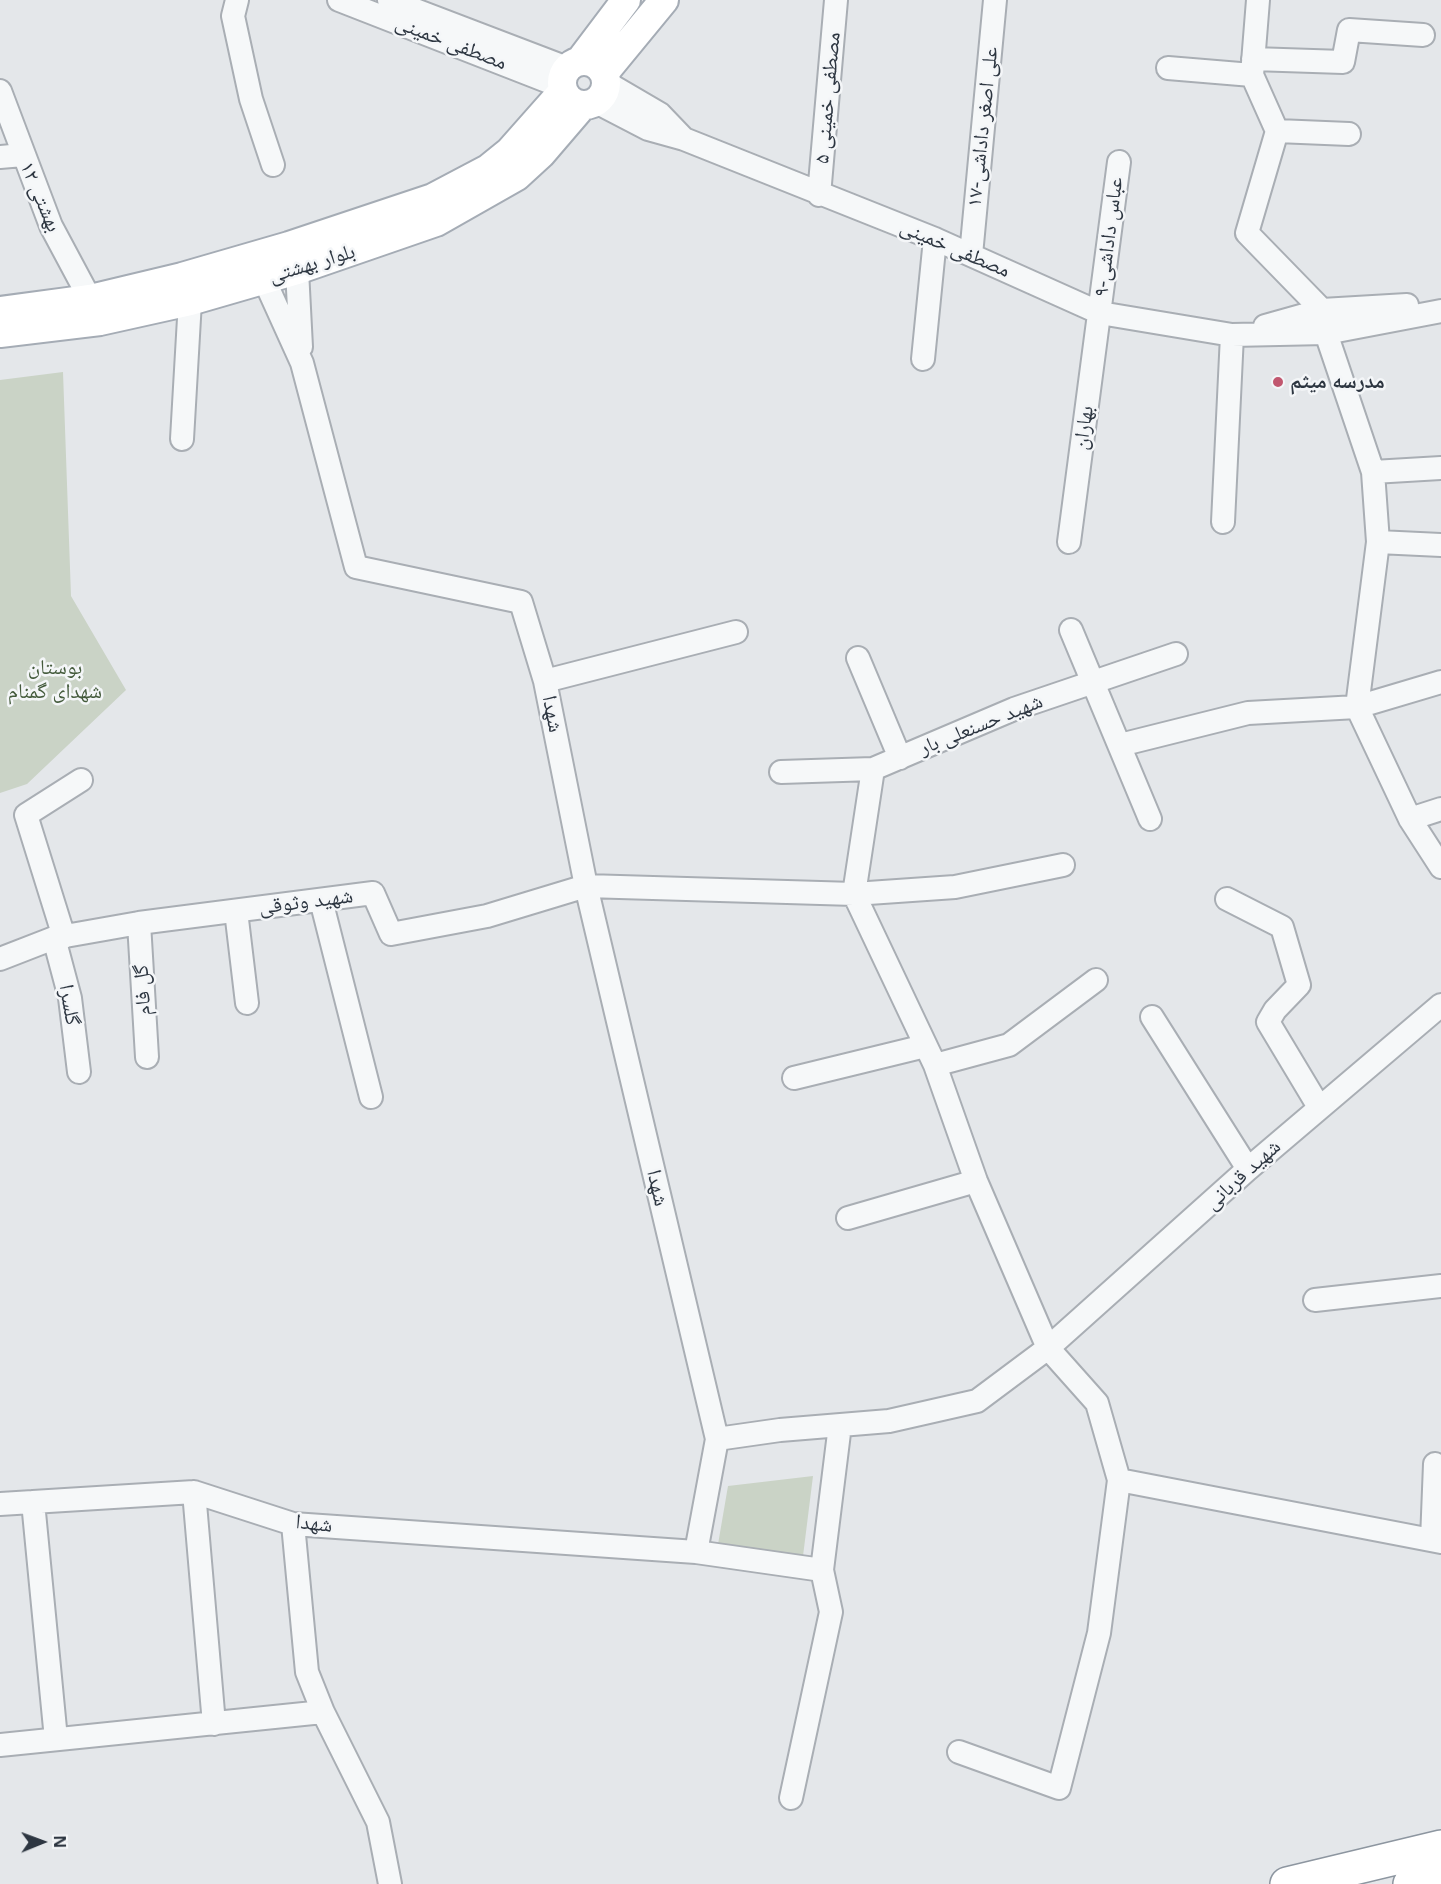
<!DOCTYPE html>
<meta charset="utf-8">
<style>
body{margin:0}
#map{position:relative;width:1441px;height:1884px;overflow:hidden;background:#e4e7ea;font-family:"Open Sans",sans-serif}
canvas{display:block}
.north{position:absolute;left:12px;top:1812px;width:60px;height:60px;-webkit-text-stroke:4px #f4f6f8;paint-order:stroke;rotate:89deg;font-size:16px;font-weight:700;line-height:24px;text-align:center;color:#2d3641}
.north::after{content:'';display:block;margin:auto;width:21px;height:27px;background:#2d3641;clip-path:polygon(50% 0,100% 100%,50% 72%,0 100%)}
</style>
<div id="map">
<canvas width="1441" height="1884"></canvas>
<div class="north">N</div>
</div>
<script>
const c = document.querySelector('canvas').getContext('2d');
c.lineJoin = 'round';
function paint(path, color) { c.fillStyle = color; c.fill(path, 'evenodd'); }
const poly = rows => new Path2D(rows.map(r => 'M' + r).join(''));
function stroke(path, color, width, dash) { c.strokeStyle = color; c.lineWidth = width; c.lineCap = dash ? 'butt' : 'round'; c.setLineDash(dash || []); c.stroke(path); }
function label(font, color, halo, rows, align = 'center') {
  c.font = font + ' "Open Sans","Noto Naskh Arabic",sans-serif'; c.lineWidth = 5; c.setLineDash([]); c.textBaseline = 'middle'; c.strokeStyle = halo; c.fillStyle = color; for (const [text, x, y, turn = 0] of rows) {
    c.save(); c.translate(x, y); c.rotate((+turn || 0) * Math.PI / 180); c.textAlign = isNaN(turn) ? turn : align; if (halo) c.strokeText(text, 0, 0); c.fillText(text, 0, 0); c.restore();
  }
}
paint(poly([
 [63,372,71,596,126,690,27,784,0,793,0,380],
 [813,1476,801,1572,716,1556,728,1486]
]), '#cad3c6');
const minor = poly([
 [237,0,233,16,251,99,273,165],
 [339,0,562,87],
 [389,0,567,68],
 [1258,0,1252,75,1277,131,1247,233,1322,310,1326,333,1373,472,1378,542,1357,707,1410,819,1441,867],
 [1253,59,1343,62,1349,30,1423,35],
 [1168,68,1252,75],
 [607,83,660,114,683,138],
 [0,91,51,226,90,299],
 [596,102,648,129,684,139,935,239,1100,313,1232,335,1326,333,1441,311],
 [1277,131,1349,134],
 [0,157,23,155],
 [819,195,836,0],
 [292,255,297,270,301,347],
 [971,255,995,0],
 [1265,326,1322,310,1407,305],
 [923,359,935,239],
 [182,439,190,301],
 [1373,472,1441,468],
 [1223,522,1232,335],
 [1069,542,1119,162],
 [1378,542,1441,545],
 [1071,630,1150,819],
 [858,658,900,758],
 [545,681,736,632],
 [1120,745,1248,713,1357,707,1441,682],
 [873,769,854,894,955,887,1063,865],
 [781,772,873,769,1014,709,1176,654],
 [1410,819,1441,809],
 [1227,899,1282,927,1299,985,1275,1010,1268,1022,1319,1107],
 [321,900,371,1097],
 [236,911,247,1003],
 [139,923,147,1057],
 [64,937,26,815,81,780],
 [54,938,70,998,79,1072],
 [0,959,54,938,139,923,373,893,391,934,487,916,586,886,854,894,935,1065,976,1181,1048,1348,1097,1403,1119,1480,1441,1542],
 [1152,1017,1248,1169],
 [935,1065,1009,1045,1096,980],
 [794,1078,925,1046],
 [848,1218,976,1181],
 [1315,1300,1441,1286],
 [717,1439,780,1430,889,1421,977,1401,1048,1348,1248,1169,1441,1005],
 [194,1492,214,1724],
 [33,1502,56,1739],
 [0,1504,194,1492,293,1524,696,1552,717,1439,586,886,545,681,521,602,356,567,302,363,258,266],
 [293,1524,307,1672,323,1712,378,1822,390,1884],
 [1432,1540,1435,1464],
 [696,1552,822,1570,831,1612,791,1798],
 [822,1570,840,1425],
 [0,1745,323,1712],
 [959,1752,1059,1788,1099,1633,1119,1480]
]);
const major = poly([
 '562 83a22 22 0 1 1 44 0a22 22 0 1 1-44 0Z',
 [580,61,626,0],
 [604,73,664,0],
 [0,311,90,299,182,277,289,246,433,198,488,169,509,152,563,91],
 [0,333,100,321,190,301,297,270,436,222,517,176,541,154,583,105]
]);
const highway = poly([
 [1287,1884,1441,1847],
 [1410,1884,1441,1877]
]);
stroke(minor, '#a9aeb4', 26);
stroke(major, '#a5acb5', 32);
stroke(highway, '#8d96a0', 36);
stroke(minor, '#f6f8f9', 22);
stroke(major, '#fff', 28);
stroke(highway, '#fff', 33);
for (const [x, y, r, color] of [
 [1278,382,6,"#c1576f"]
]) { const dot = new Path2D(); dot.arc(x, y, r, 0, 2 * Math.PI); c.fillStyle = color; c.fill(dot); stroke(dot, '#f4f6f8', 2); }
label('21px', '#2d3641', '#f4f6f8', [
 ["مصطفی خمینی",451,43,21],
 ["مصطفی خمینی ۵",828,98,-85],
 ["علی اصغر داداشی-۱۷",983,127,-84],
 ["بهشتی ۱۲",40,197,67],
 ["عباس داداشی-۹",1109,237,-83],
 ["مصطفی خمینی",955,249,23],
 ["بلوار بهشتی",312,264,-17],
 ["بهاران",1084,428,-82],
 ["شهدا",552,714,79],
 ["شهید حسنعلی بار",981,725,-22],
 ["شهید وثوقی",306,902,-7],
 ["گل فام",143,990,-93],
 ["گلسرا",69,1005,80],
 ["شهید قربانی",1243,1175,-42],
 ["شهدا",657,1188,77],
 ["شهدا",314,1524,6]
]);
label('bold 21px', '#2d3641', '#f4f6f8', [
 ["مدرسه میثم",1290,382]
], 'left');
label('21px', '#445b3c', '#f4f6f8', [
 ["بوستان",55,668],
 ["شهدای گمنام",55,692]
]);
</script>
